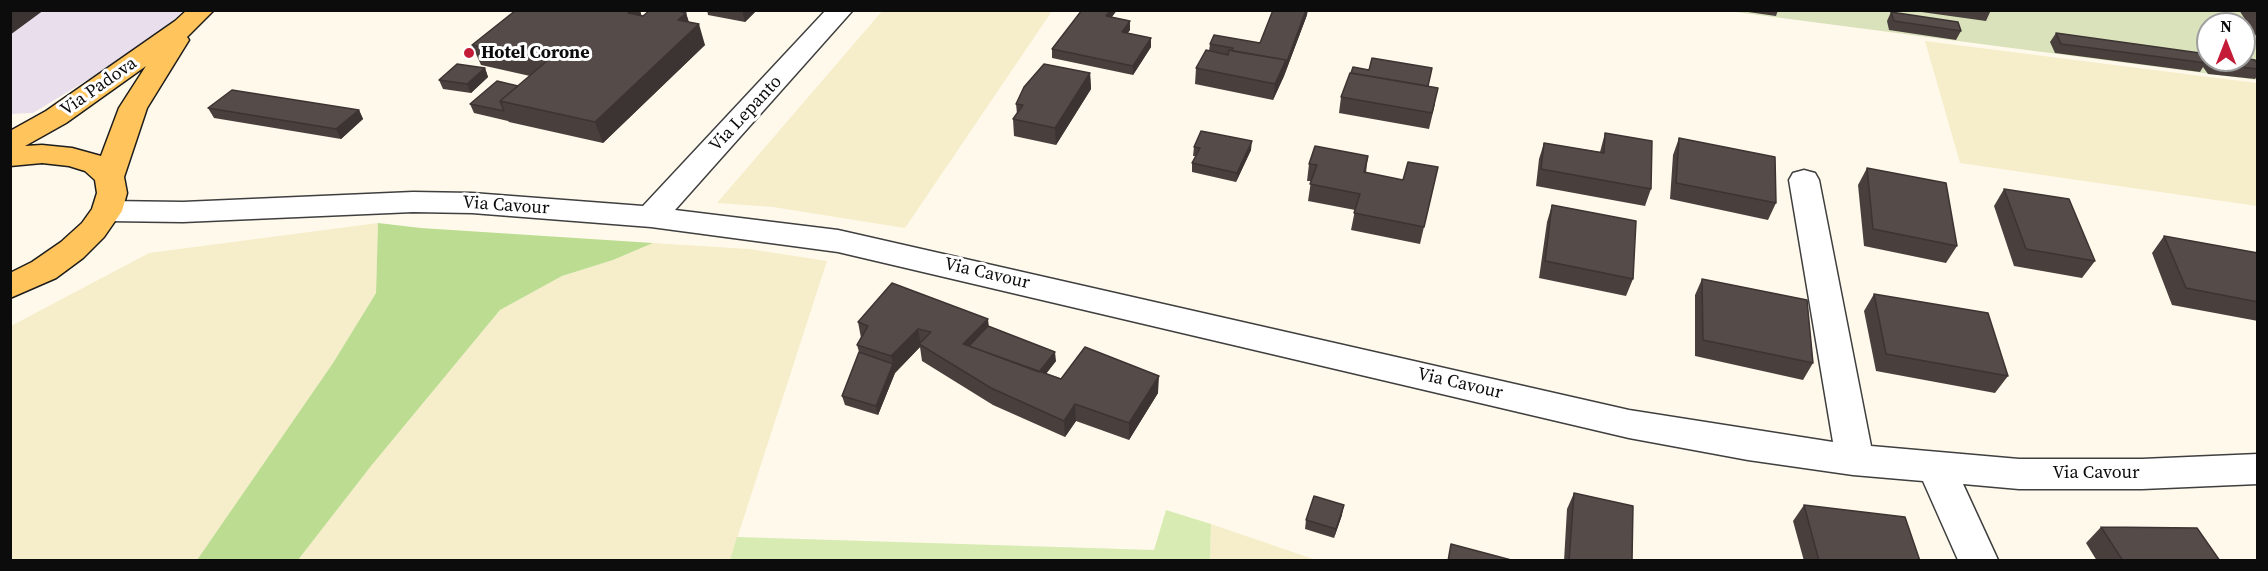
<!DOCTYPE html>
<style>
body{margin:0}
#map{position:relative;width:2268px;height:571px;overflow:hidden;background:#fff9eb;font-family:"Source Serif 4",serif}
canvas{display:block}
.frame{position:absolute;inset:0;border:12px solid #0c0c0c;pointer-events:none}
.north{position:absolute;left:2196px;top:12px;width:60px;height:60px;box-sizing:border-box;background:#fff;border:2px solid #9e9e9e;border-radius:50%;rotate:0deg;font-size:16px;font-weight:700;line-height:24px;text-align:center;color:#0c0c0c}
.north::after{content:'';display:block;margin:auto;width:21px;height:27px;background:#c41c38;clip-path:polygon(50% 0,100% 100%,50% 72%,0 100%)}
</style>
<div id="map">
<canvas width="2268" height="571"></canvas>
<div class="frame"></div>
<div class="north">N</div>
</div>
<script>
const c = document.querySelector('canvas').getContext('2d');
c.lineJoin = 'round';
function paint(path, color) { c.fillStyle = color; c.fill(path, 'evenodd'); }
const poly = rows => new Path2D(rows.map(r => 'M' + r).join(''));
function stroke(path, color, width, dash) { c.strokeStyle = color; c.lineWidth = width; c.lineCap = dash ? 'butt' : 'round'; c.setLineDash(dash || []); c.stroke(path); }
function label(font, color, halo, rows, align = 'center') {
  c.font = font + ' "Source Serif 4",serif'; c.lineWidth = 6; c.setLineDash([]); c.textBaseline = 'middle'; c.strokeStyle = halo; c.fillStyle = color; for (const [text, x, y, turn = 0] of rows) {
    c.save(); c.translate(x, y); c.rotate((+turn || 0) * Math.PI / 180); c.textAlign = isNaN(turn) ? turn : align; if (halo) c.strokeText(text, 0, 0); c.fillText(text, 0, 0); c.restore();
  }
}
paint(poly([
 [10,11,183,11,150,42,33,113,11,114]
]), '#e9dfec');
paint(poly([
 [883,10,1052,11,905,228,773,207,717,203],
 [1925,41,2257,83,2257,206,1960,163],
 [378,223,376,293,333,363,197,560,11,560,11,326,149,253],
 [653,243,749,249,827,261,730,560,298,560,371,466,500,310,562,276,613,260],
 [1211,524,1316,560,1210,560]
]), '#f6edca');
paint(poly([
 [1166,510,1211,524,1210,560,730,560,737,537,1154,550]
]), '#d7ebb3');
paint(poly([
 [378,223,421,228,653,243,613,260,562,276,500,310,371,466,298,560,197,560,333,363,376,293]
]), '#bcdd91');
paint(poly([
 [1728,11,2257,11,2257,80],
 [2208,24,2244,24,2244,60,2208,60]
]), '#dae2bb');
const minor = poly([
 [826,10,853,10,675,210,838,230,1629,410,1833,442,1789,180,1793,173,1804,170,1815,173,1819,180,1871,446,2019,459,2142,459,2258,454,2258,484,2142,489,2019,489,1963,484,1998,560,1958,560,1923,481,1853,475,1748,460,1629,438,838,252,651,227,472,213,413,212,183,222,107,221,96,218,92,211,96,204,107,201,183,202,413,192,472,193,643,206,826,10]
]);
const primary = poly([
 [187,10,214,10,187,37,189,40,147,108,124,177,127,193,122,211,104,237,83,258,56,278,10,298,10,273,32,262,61,242,82,223,92,209,97,193,95,180,85,171,69,166,42,163,10,166,10,131,46,111,175,21,187,10],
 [146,66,119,108,101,156,72,148,42,145,25,146,66,123,146,66]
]);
stroke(minor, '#3f3f3f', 3);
stroke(primary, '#1d1d1d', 3);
paint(minor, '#fff');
paint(primary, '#ffc45b');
paint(poly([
 [516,10,640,10,641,16,643,16,686,13,689,22,705,45,603,143,509,122,508,121,474,113,470,104,518,86,530,76,481,65,472,45],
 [707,10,757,10,745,22,708,15],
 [1082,10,1117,10,1112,17,1130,21,1130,30,1128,33,1151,38,1151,47,1133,75,1052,58,1052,49],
 [1734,10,1778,10,1776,16],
 [1907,10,1991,10,1986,21],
 [2239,10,2258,10,2258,39],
 [1891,12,1961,31,1956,40,1889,30,1887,21],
 [1307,15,1284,76,1273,100,1195,84,1196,68,1209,51,1210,44,1260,43],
 [2056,33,2204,59,2207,54,2208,54,2208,60,2244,60,2258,64,2258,75,2255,79,2208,74,2203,67,2200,72,2055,53,2050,42],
 [485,68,488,77,471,93,443,89,439,80],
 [1090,73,1091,89,1056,145,1014,136,1013,119,1017,114,1016,104],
 [1428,86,1435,104,1429,129,1339,113,1341,97],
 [208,108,359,110,363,119,341,139,214,118],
 [1605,133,1651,189,1645,206,1536,186,1539,159,1544,143,1600,152],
 [1679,138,1776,203,1768,220,1670,199,1673,155],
 [1194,147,1251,150,1236,182,1192,172,1192,163,1196,156,1193,156],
 [1368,156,1366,173,1403,180,1438,167,1420,244,1351,230,1355,210,1308,201,1311,181,1307,181,1309,164],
 [1867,168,1957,246,1946,263,1864,246,1858,185],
 [2004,189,2095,261,2082,278,2014,266,1994,206],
 [1552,205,1633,279,1626,296,1539,278,1547,222],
 [2164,236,2258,253,2258,321,2172,305,2152,253],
 [1702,279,1813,363,1803,380,1695,356,1695,295],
 [1874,294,2008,376,1995,393,1876,371,1864,311],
 [988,319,988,326,1056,361,1046,374,1061,379,1158,393,1129,440,1076,421,1065,437,993,405,922,361,920,347,895,373,878,415,845,405,842,396,859,352,857,345,861,338,858,322],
 [1574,493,1632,561,1564,561,1567,509],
 [1804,505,1920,561,1804,561,1793,521],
 [1342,515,1334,538,1305,529,1306,520],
 [2101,527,2220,561,2097,561,2086,543]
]), '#49403e');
paint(poly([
 [10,10,44,10,10,35],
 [631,10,640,10,644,25,628,13],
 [742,10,757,10,745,22],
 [1110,10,1117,10,1106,24,1106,16],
 [1306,10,1308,10,1307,15,1284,76,1273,100,1275,84,1286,60],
 [686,13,691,31,699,24,705,45,603,143,595,122,678,20],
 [1130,21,1130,30,1122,40,1122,32],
 [1151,38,1151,47,1133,75,1133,66],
 [485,68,488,77,471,93,467,84],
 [1090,73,1091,89,1056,145,1055,128],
 [359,110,363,119,341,139,336,129],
 [1252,141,1251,150,1236,182,1237,173],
 [988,319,990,336,971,354,963,344],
 [918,329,921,345,919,344,920,347,895,373,878,415,876,406,893,364,891,356],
 [1055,352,1056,361,1036,386,1035,377],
 [1159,376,1158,393,1129,440,1129,423],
 [1075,404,1076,421,1065,437,1064,421],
 [1344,505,1342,515,1334,538,1336,529]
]), '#3c3432');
const building = poly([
 [516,10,631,10,628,13,643,16,650,10,675,10,686,13,678,20,699,24,595,122,500,101,547,61,472,45,516,10],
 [1082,10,1110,10,1106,16,1130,21,1122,32,1151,38,1133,66,1052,49,1082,10],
 [1273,10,1306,10,1285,67,1286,60,1232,51,1233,48,1210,44,1214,35,1260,43,1273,10],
 [1891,12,1958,22,1961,31,1894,21,1891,12],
 [2056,33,2200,53,2206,63,2061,44,2056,33],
 [1206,50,1228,55,1229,50,1286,60,1275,84,1196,68,1206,50],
 [1372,58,1432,68,1428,86,1351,73,1353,67,1369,70,1372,58],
 [2244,58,2255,60,2258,64,2258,69,2214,64,2211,60,2244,60,2244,58],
 [457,64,485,68,467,84,439,80,457,64],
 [1044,64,1090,73,1055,128,1013,119,1023,105,1016,104,1024,87,1044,64],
 [1350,73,1438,88,1432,113,1341,97,1350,73],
 [497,81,518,86,500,101,504,111,470,104,497,81],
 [232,90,359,110,336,129,208,108,232,90],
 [1201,131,1252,141,1237,173,1192,163,1200,148,1194,147,1201,131],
 [1605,133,1652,141,1651,189,1541,169,1544,143,1604,153,1605,133],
 [1679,138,1775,157,1776,203,1676,183,1679,138],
 [1315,146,1368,156,1364,172,1403,180,1408,162,1438,167,1424,227,1354,213,1360,194,1310,184,1317,165,1309,164,1315,146],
 [1867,168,1946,183,1957,246,1873,229,1867,168],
 [2004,189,2069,199,2095,261,2026,249,2004,189],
 [1552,205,1636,221,1633,279,1545,261,1552,205],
 [2164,236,2258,253,2258,302,2186,288,2164,236],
 [1702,279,1807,300,1813,363,1703,340,1702,279],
 [892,283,988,319,963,344,1061,379,1085,347,1159,376,1129,423,1075,404,1064,421,991,388,919,344,931,332,918,329,891,356,857,345,868,326,858,322,892,283],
 [1874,294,1988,313,2008,376,1886,354,1874,294],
 [988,326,1055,352,1039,372,969,346,988,326],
 [859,352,893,364,876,406,842,396,859,352],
 [1574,493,1633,506,1632,561,1569,561,1574,493],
 [1314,496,1344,505,1336,529,1306,520,1314,496],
 [1804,505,1905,517,1920,561,1819,561,1804,505],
 [2101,527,2197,528,2220,561,2123,561,2101,527],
 [1451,544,1515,561,1448,561,1451,544]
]);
paint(building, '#554b48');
stroke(building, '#3c3432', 1.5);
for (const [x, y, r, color] of [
 [469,53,6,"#c41c38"]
]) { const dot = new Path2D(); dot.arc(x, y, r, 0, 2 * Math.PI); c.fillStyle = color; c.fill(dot); stroke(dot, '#fff', 2); }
label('bold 18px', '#0c0c0c', '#fff', [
 ["Hotel Corone",481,53]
], 'left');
label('18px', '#0c0c0c', '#fff', [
 ["Via Padova",99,87,-35],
 ["Via Lepanto",746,114,-47],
 ["Via Cavour",506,206,4],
 ["Via Cavour",987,274,13],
 ["Via Cavour",1460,384,13],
 ["Via Cavour",2096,473]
]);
</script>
